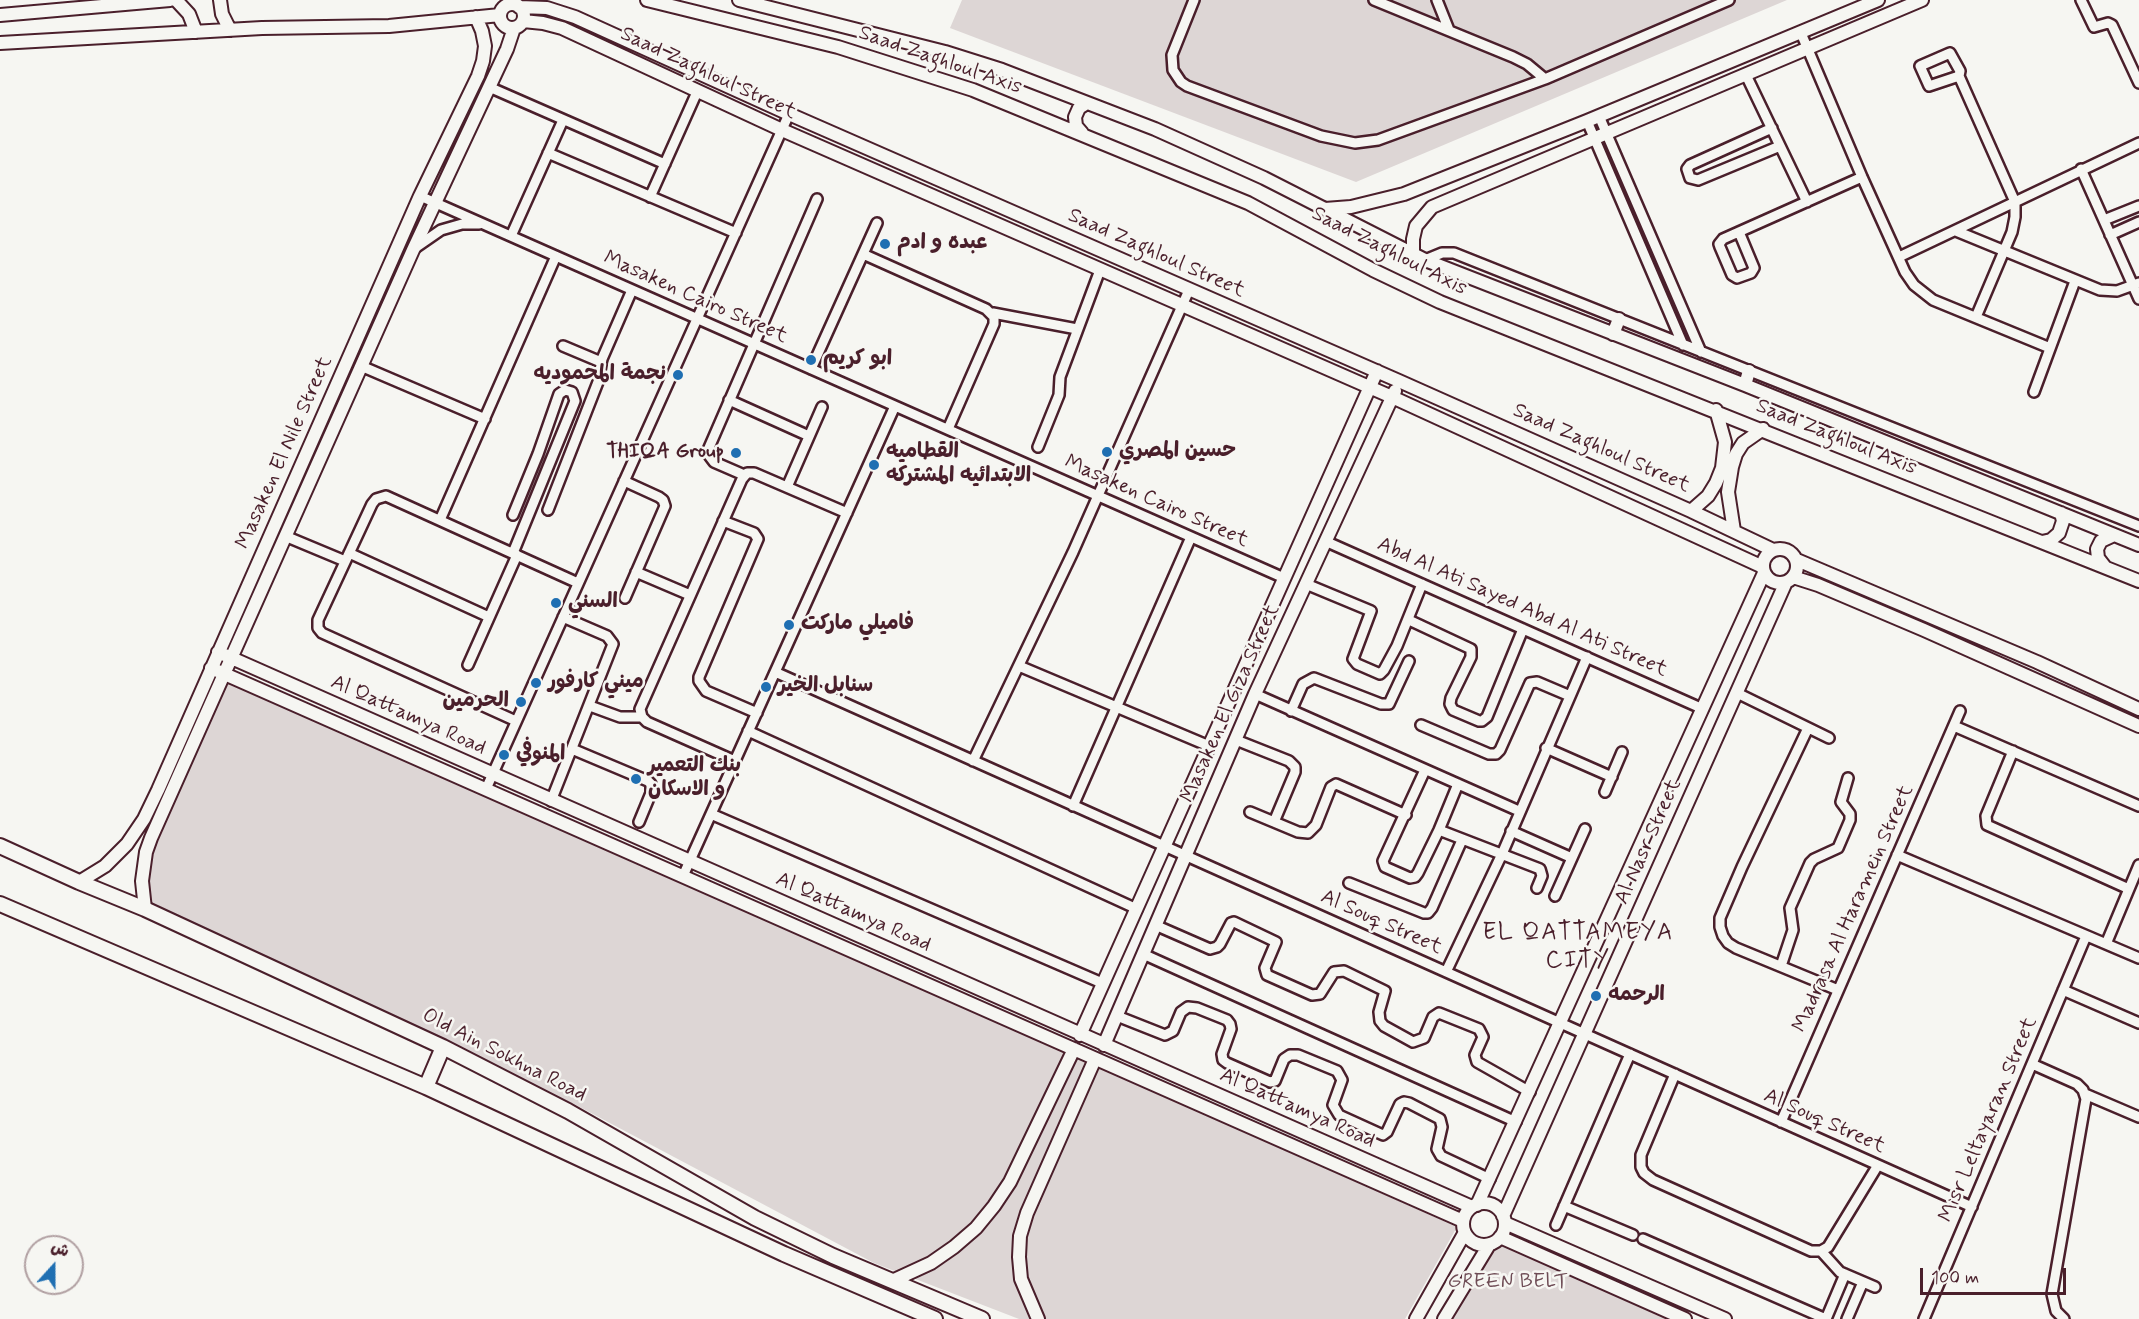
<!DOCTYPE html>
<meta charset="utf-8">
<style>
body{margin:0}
#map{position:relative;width:2139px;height:1319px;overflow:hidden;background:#f6f6f2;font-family:Mynerve,"Playpen Sans Arabic",sans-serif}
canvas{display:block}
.north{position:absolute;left:24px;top:1235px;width:60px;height:60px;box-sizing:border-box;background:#f6f6f2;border:2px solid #b1a0a2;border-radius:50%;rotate:21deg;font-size:16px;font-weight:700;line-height:24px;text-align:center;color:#4a1f2b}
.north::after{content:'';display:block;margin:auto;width:21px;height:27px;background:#1f6fb2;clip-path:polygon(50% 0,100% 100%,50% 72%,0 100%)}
.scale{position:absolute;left:1920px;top:1268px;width:146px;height:27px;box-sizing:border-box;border:3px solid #4a1f2b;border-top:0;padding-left:8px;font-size:18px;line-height:21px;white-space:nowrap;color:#4a1f2b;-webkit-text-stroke:4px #f6f6f2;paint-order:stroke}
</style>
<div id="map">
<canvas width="2139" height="1319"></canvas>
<div class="north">ش</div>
<div class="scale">100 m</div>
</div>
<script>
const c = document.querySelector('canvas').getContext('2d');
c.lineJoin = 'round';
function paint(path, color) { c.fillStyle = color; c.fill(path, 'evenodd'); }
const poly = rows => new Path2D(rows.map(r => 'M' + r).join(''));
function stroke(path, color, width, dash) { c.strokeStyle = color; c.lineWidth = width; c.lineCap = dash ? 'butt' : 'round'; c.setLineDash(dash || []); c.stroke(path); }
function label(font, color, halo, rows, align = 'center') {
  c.font = font + ' Mynerve,"Playpen Sans Arabic",sans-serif'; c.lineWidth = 5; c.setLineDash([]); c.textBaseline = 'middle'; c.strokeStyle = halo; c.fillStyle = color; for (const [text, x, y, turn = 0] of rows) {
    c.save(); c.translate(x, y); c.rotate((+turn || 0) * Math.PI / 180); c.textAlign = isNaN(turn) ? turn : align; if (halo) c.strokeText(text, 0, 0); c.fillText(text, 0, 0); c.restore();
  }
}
paint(poly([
 [962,0,1787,0,1356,182,950,28],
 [223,674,1457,1227,1405,1319,1019,1319,874,1263,574,1104,443,1047,145,904,157,825],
 [1500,1237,1681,1319,1444,1319,1489,1245]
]), '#ddd6d5');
const street = poly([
 [1194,0,1172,55,1173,70,1181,82,1187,86,1321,136,1355,143,1378,140,1545,79,1729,0],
 [1374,0,1513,57,1527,64,1545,79],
 [1437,0,1449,30],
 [2081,0,2094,27,2108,23,2112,25,2139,83],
 [1801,33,1862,177,1905,272,1914,285,1933,300,2050,348],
 [1950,53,1960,71,1959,76,1929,86,1920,66,1950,53],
 [1746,75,1807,202],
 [1959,76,2015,202,2015,217,2012,232,1976,317],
 [489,87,665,164],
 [1599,116,1701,352],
 [1587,121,1683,345],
 [1772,128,1690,165,1687,169,1690,178,1698,180,1780,146],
 [548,153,736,233],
 [2081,169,2139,299],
 [420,196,1284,578],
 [650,197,697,92],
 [2104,220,2139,206],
 [1956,231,2100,290,2117,291,2139,283],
 [1739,232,1754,268,1751,273,1737,278,1732,275,1720,247,1719,244,1723,239,1862,177],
 [2110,235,2139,222],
 [511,236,563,120],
 [415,248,441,230,462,224,479,224],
 [863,254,986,309,994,317,994,324,948,429],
 [1899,257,2139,143],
 [1425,260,1442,253,1454,253,2139,526],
 [993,313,1077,329],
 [563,346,601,362],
 [361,366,485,419],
 [811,369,877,223],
 [2034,392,2075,281],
 [729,400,809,436],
 [1038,447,1059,395,1060,377,1100,270],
 [744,475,714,462,708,454,708,450,817,199],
 [624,481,659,497,663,500,665,506,625,598],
 [787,487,822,407],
 [548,510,598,382,602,359,632,290],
 [513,515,538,454,559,394,565,390,572,392,575,401,513,553],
 [440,520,556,256],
 [723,521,754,533,758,539,699,677,699,681,706,691,757,713],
 [285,536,345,561],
 [1325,541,1703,709],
 [349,553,489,617],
 [636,572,690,595],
 [1306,584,1371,611,1353,659,1357,664,1380,674,1384,670,1397,646,1422,584],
 [1409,620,1471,649,1471,657,1451,698,1450,704,1453,710,1479,721,1482,721,1487,717,1523,629],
 [468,665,517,555],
 [1019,666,1209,746],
 [775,672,1972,1207],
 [1737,693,1829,738],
 [1255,694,1519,811],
 [590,706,620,717,642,717],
 [1291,711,1303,684,1314,678,1381,704,1389,704,1409,661],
 [516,721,322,633,318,628,318,620,372,504,376,499,386,496,578,583],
 [1421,725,1489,754,1496,754,1500,750,1530,683,1537,682,1570,696],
 [1954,726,2139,806],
 [1808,728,1742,867,1720,918,1720,927,1723,936,1728,943,1736,948,1838,990],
 [748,731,1137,909],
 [1236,740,1289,761,1295,767,1295,772,1274,822],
 [1546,748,1612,777],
 [572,749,648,781,651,784,651,793,639,822],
 [2013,751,1986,816,1987,825,2129,889],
 [735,761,647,722,642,717,640,709,742,479,747,473,754,473,847,513],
 [973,761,1073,552,1189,290],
 [1425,770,1383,861,1385,867,1410,878,1415,877,1418,873,1439,830,1458,784],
 [486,789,789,114],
 [1605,792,1622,752],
 [551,801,613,644,607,636,563,617],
 [1073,806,1191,537],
 [1250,812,1298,832,1308,833,1316,825,1331,787,1336,784,1406,815],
 [711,814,1102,983],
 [1439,830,1540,869,1542,876,1537,888],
 [1511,831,1572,858],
 [1897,855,2139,958],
 [683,876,895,406],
 [1349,883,1424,913,1428,913,1432,908,1462,840],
 [1555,896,1585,829],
 [1155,925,1210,949,1217,947,1220,944,1231,923,1234,922,1276,942,1265,968,1267,975,1312,995,1320,994,1334,972,1344,971,1385,991,1379,1012,1380,1021,1384,1026,1413,1042,1424,1038,1433,1017,1439,1013,1479,1029,1483,1037,1475,1055,1477,1062,1530,1092],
 [2106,944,2139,865],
 [1143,954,1516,1122],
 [1781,966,1793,930,1790,908,1810,863,1814,859,1838,848,1850,820,1850,814,1841,802,1848,778],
 [1446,972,1502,854,1587,657],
 [2063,990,2139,1023],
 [1117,1016,1165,1035,1173,1031,1181,1012,1188,1007,1197,1008,1227,1020,1230,1024,1231,1029,1222,1054,1223,1060,1227,1063,1270,1082,1275,1081,1284,1059,1290,1055,1298,1055,1337,1071,1342,1080,1333,1105,1339,1115,1383,1135,1387,1132,1400,1104,1404,1102,1409,1103,1440,1119,1442,1127,1437,1149,1441,1156,1490,1179],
 [2032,1064,2077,1084,2083,1090,2086,1099,2052,1294,2056,1311,2064,1319],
 [1675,1074,1641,1155,1641,1167,1644,1173,1653,1180,1811,1251,1821,1251,1828,1247,1878,1165],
 [2085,1094,2139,1117],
 [1781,1122,1960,711],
 [1564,1206,1633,1235],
 [1556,1225,1630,1054],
 [1643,1239,1826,1319],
 [1821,1251,1840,1272,1875,1287],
 [1826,1319,1845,1274],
 [1847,1319,1863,1282],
 [1924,1319,2086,936]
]);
const secondary = poly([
 [176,0,189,14,196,32],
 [220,0,222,14,230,30],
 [647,0,838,47,973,90,1248,203,1373,270,1440,302,2139,581],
 [739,0,945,52,1002,70,1155,129,1264,178,1425,260,1745,385,2139,545],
 '500 16a12 12 0 1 1 24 0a12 12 0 1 1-24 0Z',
 [519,7,547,8,575,17,789,114,1399,381,1691,511,1773,550],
 [0,15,170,0],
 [523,21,543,23,562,28,782,130,1392,397,1763,567],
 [0,43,262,28,389,26,500,15],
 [1082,133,1076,126,1075,117,1079,108,1087,103],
 [1325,209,1351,207,1404,194,1587,121,1878,0],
 [1413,254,1413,239,1416,226,1432,207,1922,0],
 [1613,334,1619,319],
 [1745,385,1749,371],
 [1691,511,1708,496,1716,483,1722,468,1725,442,1716,410],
 [1734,531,1728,492,1732,467,1736,454,1743,443,1763,429],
 [2042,542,2051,540,2059,533,2063,521,2061,513],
 '1763 566a17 17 0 1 1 34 0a17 17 0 1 1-34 0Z',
 [1797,560,2037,662,2139,709],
 [2105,567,2098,558,2097,549,2101,541,2114,535],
 [1793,577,1818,585,1924,630,2139,726],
 [218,652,1472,1207],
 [211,668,1463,1221],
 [79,882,105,866,127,844,144,819,158,790,420,196,478,76,483,61,485,46,482,31,476,17],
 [145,909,142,881,146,852,151,838,413,250,507,49,514,28],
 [1080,1035,1377,371],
 [1104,1045,1255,694,1395,391],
 '1463 1224a21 21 0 1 1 42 0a21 21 0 1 1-42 0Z',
 [1477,1205,1764,573],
 [1503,1216,1786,582],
 [1505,1223,1725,1319],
 [1500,1237,1685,1319],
 [892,1281,931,1263,954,1247,976,1228,994,1206,1010,1182,1074,1049],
 [1038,1319,1021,1279,1019,1257,1020,1236,1027,1213,1095,1059],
 [1416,1319,1464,1234],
 [1444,1319,1489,1245]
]);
const primary = poly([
 [0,846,79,882,145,909,443,1047,568,1111,755,1218,833,1256,982,1319],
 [0,904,426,1087,784,1254,935,1319],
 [426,1087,443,1047]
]);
stroke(street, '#4a1f2b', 14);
stroke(secondary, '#4a1f2b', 16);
stroke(primary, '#4a1f2b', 18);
stroke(street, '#f6f6f2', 9);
stroke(secondary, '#f6f6f2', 12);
stroke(primary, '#f6f6f2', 14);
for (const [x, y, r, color] of [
 [885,244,6,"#1f6fb2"],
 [811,360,6,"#1f6fb2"],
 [678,375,6,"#1f6fb2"],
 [1107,452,6,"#1f6fb2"],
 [736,453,6,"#1f6fb2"],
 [874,465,6,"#1f6fb2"],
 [556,603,6,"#1f6fb2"],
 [789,625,6,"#1f6fb2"],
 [536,683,6,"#1f6fb2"],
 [766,687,6,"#1f6fb2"],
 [521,702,6,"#1f6fb2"],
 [504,755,6,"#1f6fb2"],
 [636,779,6,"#1f6fb2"],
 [1596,996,6,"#1f6fb2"]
]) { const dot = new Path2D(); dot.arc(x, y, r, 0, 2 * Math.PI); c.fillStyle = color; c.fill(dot); stroke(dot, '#f6f6f2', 2); }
label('21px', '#4a1f2b', '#f6f6f2', [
 ["Saad Zaghloul Axis",940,61,19],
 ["Saad Zaghloul Street",708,74,25],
 ["Saad Zaghloul Axis",1389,252,27],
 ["Saad Zaghloul Street",1156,254,24],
 ["Masaken Cairo Street",695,298,24],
 ["Saad Zaghloul Axis",1836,438,22],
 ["Saad Zaghloul Street",1601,449,24],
 ["Masaken El Nile Street",285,453,-66],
 ["Masaken Cairo Street",1156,502,24],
 ["Abd Al Ati Sayed Abd Al Ati Street",1522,608,24],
 ["Masaken El Giza Street",1231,704,-66],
 ["Al Qattamya Road",408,716,24],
 ["Al Nasr Street",1649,842,-66],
 ["Madrasa Al Haramein Street",1854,909,-66],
 ["Al Qattamya Road",853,913,24],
 ["Al Souq Street",1381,923,24],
 ["Old Ain Sokhna Road",504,1056,27],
 ["Al Qattamya Road",1297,1109,24],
 ["Misr Leltayaran Street",1989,1120,-67],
 ["Al Souq Street",1824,1122,24]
]);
label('bold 21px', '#4a1f2b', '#f6f6f2', [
 ["عبده و ادم",897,244],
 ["ابو كريم",823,360],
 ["نجمة المحموديه",666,375,"right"],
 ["حسين المصري",1119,452],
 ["THIQA Group",724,453,"right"],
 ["القطاميه",886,453],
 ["الابتدائيه المشتركه",886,477],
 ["السني",568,603],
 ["فاميلي ماركت",801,625],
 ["ميني كارفور",548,683],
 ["سنابل الخير",778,687],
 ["الحرمين",509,702,"right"],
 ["المنوفي",516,755],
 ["بنك التعمير",648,767],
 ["و الاسكان",648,791],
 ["الرحمه",1608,996]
], 'left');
label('21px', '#6f4d56', '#f6f6f2', [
 ["GREEN BELT",1508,1283]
]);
c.letterSpacing = '1.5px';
label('24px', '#4a1f2b', '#f6f6f2', [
 ["EL QATTAMEYA",1578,934],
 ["CITY",1578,962]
]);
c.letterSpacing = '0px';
</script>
